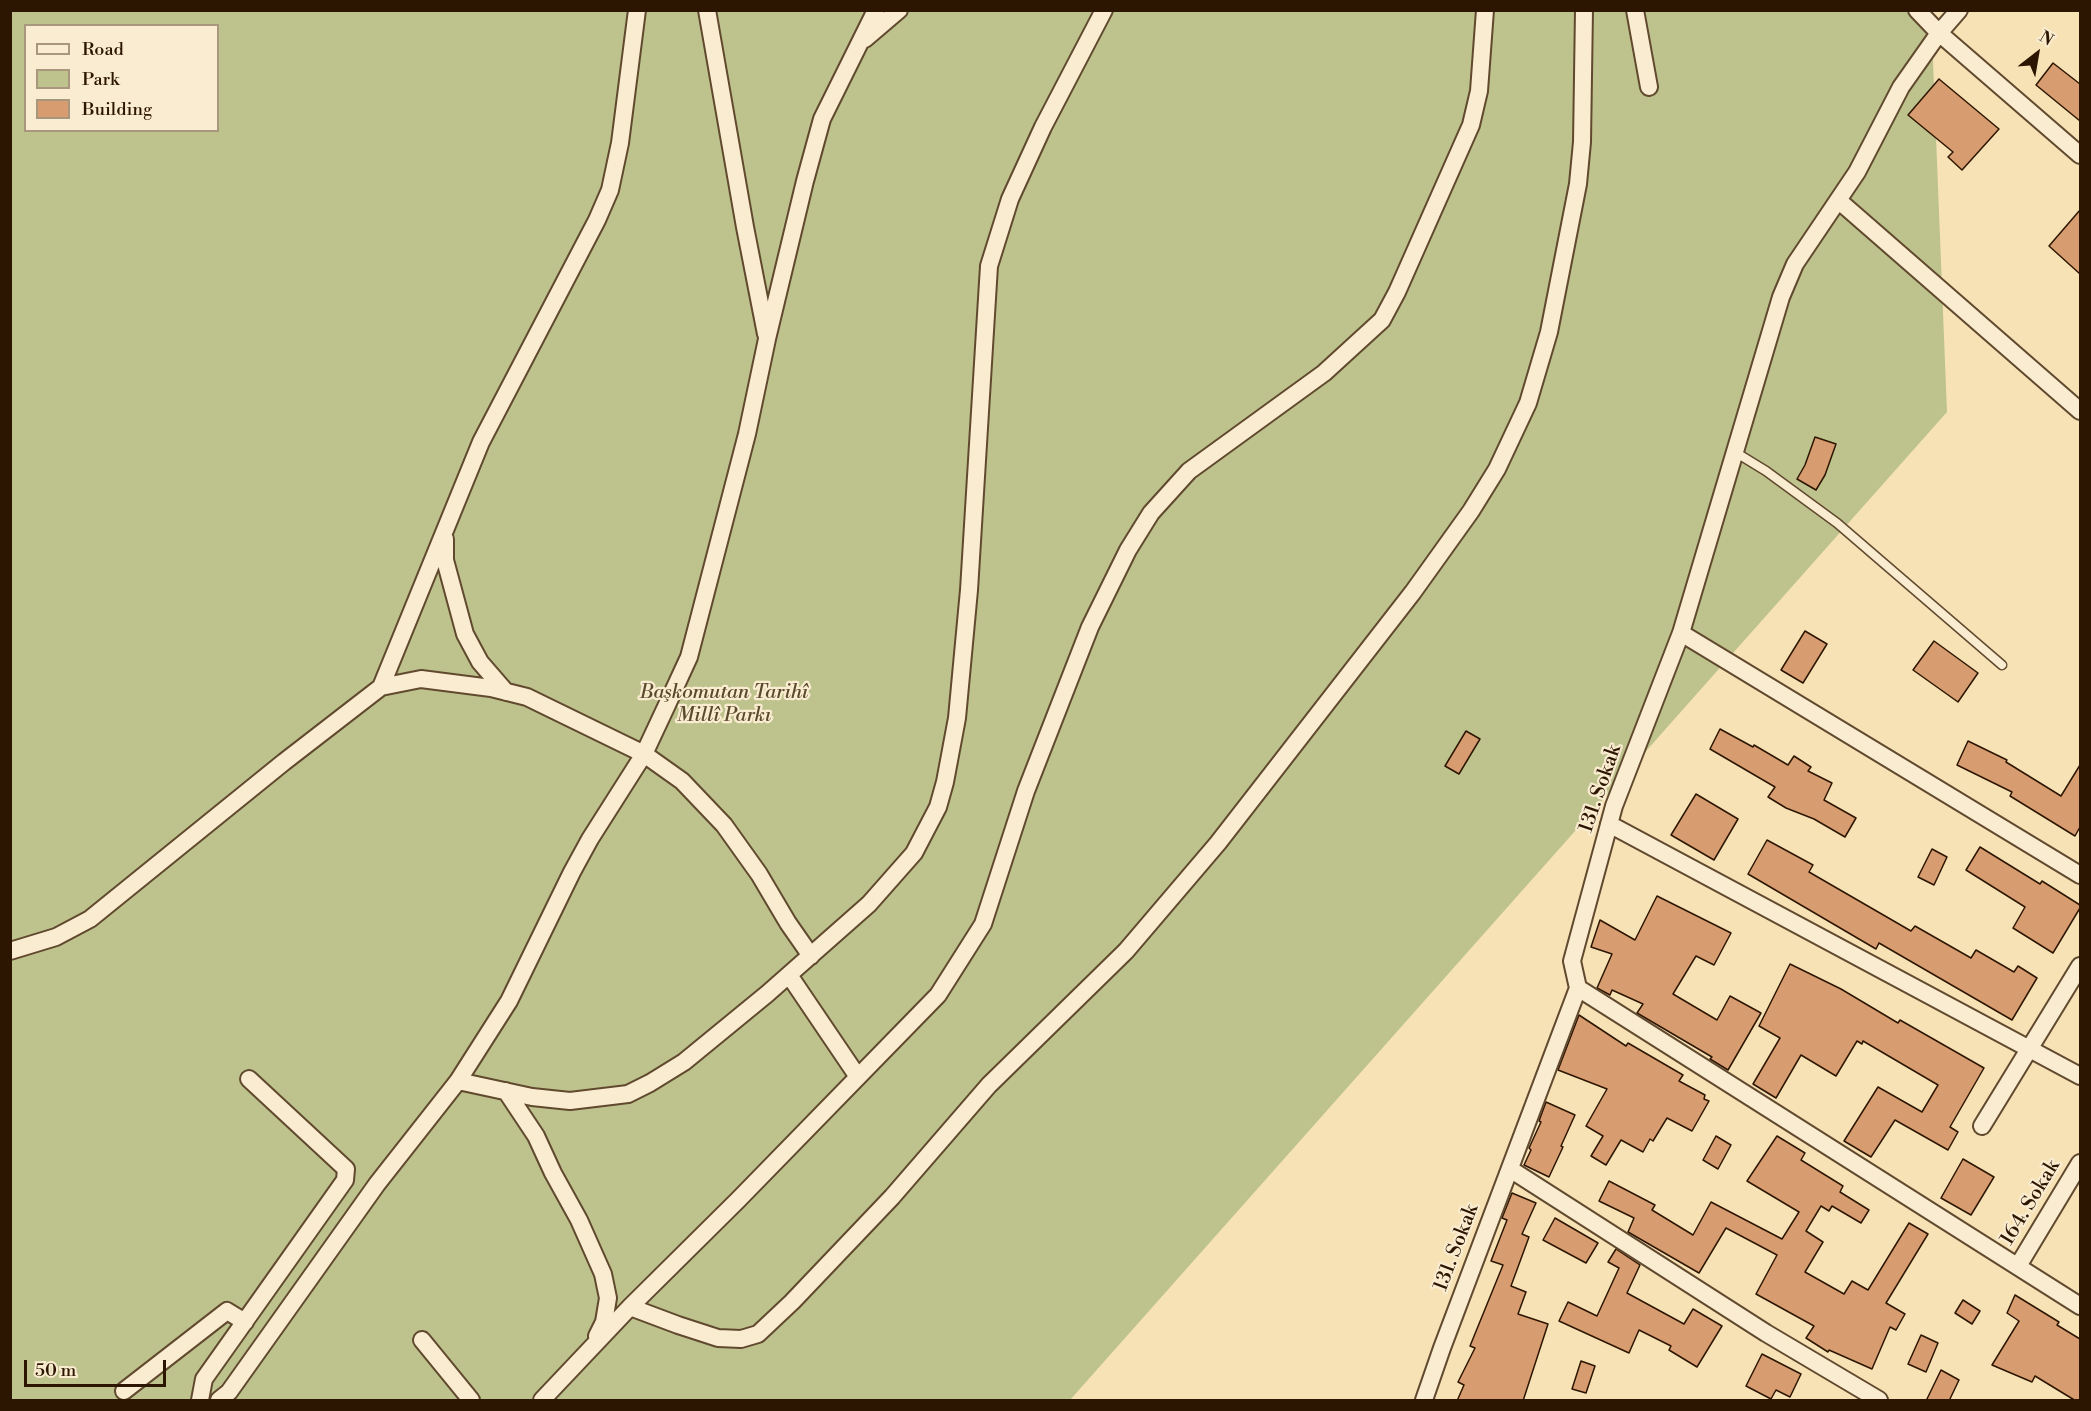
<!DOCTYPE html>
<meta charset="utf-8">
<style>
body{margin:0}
#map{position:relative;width:2091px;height:1411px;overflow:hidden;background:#f7e2b6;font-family:"Libre Bodoni",serif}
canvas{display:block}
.frame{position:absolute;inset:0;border:12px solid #2d1601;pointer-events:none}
.legend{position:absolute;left:24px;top:24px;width:195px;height:108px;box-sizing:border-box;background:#faecd0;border:2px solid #a8967d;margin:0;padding:8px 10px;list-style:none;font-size:18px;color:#2d1601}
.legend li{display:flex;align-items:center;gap:12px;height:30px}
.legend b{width:30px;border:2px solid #a8967d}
.north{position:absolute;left:2007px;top:24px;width:60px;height:60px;-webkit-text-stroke:4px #faecd0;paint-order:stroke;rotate:31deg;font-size:16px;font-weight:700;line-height:24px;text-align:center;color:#2d1601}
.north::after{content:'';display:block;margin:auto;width:21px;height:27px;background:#2d1601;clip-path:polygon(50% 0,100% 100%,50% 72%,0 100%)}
.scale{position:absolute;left:24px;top:1360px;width:142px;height:27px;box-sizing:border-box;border:3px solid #2d1601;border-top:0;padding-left:8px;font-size:18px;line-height:21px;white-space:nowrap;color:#2d1601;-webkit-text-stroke:4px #faecd0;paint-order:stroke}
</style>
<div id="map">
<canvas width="2091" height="1411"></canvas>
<div class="frame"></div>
<ul class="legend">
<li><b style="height:8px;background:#faecd0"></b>Road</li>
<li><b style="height:16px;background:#bec38d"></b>Park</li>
<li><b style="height:16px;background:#d79c6f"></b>Building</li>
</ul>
<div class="north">N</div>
<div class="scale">50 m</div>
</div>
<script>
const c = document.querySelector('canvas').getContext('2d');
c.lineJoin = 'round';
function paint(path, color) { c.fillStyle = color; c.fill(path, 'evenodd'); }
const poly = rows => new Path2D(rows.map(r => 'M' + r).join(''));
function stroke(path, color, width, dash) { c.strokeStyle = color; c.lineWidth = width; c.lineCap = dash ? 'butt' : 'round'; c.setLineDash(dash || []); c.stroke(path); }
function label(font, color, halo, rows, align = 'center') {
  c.font = font + ' "Libre Bodoni",serif'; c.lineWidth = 4.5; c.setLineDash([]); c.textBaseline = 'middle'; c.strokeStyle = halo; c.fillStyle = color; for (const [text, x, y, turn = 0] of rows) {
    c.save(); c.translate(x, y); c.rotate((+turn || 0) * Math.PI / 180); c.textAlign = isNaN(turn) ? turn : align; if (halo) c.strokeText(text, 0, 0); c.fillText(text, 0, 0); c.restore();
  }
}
paint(poly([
 [10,11,1931,11,1947,412,1070,1400,11,1400],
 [26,26,218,26,218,130,26,130]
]), '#bec38d');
const building = poly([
 [2053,63,2080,84,2080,121,2036,85,2053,63],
 [1939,79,1999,129,1962,170,1948,157,1953,152,1908,115,1939,79],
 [2080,210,2080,274,2049,246,2080,210],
 [1815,437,1836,444,1825,475,1816,490,1797,479,1805,465,1815,437],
 [1805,631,1827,644,1803,683,1781,670,1805,631],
 [1934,641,1978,673,1958,702,1913,670,1934,641],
 [1720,729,1753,747,1754,745,1788,765,1794,756,1811,767,1808,771,1832,783,1824,800,1856,818,1845,837,1814,819,1786,808,1768,797,1775,787,1710,749,1720,729],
 [1466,731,1480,739,1459,774,1445,766,1466,731],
 [1968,741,2007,760,2006,762,2061,796,2080,765,2080,827,2075,836,2010,796,2012,792,1957,765,1968,741],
 [1696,794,1738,819,1714,860,1671,835,1696,794],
 [1767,840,1813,865,1809,872,1911,931,1915,926,1971,958,1976,950,2014,972,2018,966,2037,978,2012,1020,1879,943,1876,949,1748,874,1767,840],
 [1980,847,2040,884,2042,881,2080,905,2080,908,2053,953,2013,928,2025,907,1966,870,1980,847],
 [1932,849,1947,857,1934,885,1918,877,1932,849],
 [1657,896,1731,933,1714,965,1696,956,1673,994,1717,1020,1730,996,1761,1013,1728,1070,1710,1059,1712,1057,1637,1013,1643,1004,1612,990,1610,995,1597,988,1612,954,1591,947,1600,920,1635,940,1657,896],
 [1790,964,1841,989,1898,1023,1900,1020,1984,1068,1950,1127,1958,1132,1948,1150,1895,1120,1871,1157,1844,1141,1878,1087,1922,1112,1938,1085,1863,1041,1862,1044,1857,1041,1836,1076,1801,1055,1776,1098,1753,1084,1780,1038,1759,1026,1790,964],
 [1579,1015,1626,1046,1628,1043,1683,1075,1679,1081,1705,1095,1704,1099,1709,1101,1692,1131,1667,1118,1653,1141,1650,1139,1643,1152,1621,1140,1606,1165,1591,1156,1603,1136,1586,1126,1607,1089,1558,1070,1579,1015],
 [1546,1102,1575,1115,1561,1146,1563,1147,1549,1177,1524,1165,1531,1150,1529,1148,1541,1122,1539,1121,1546,1102],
 [1716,1136,1731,1145,1718,1169,1703,1160,1716,1136],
 [1777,1136,1805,1153,1801,1160,1843,1186,1840,1192,1869,1210,1861,1223,1832,1206,1829,1211,1821,1206,1806,1231,1823,1242,1805,1272,1844,1294,1852,1281,1868,1290,1909,1223,1928,1234,1886,1303,1905,1314,1896,1330,1890,1327,1872,1369,1829,1350,1828,1352,1806,1338,1814,1326,1756,1294,1777,1255,1726,1228,1699,1273,1628,1232,1634,1218,1599,1201,1609,1181,1655,1205,1652,1210,1693,1235,1711,1202,1782,1239,1799,1212,1747,1181,1777,1136],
 [1963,1159,1994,1177,1971,1215,1941,1198,1963,1159],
 [1512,1193,1536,1203,1522,1234,1529,1237,1511,1286,1526,1292,1518,1314,1548,1324,1523,1401,1457,1401,1464,1385,1458,1382,1475,1348,1470,1346,1503,1265,1491,1261,1507,1220,1502,1218,1512,1193],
 [1555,1218,1598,1243,1586,1263,1543,1240,1555,1218],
 [1616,1249,1640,1265,1627,1293,1684,1324,1693,1309,1722,1326,1697,1367,1669,1350,1671,1346,1639,1330,1629,1353,1559,1321,1568,1302,1597,1316,1619,1268,1608,1262,1616,1249],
 [2015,1295,2059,1322,2057,1325,2080,1339,2080,1401,2076,1401,2035,1376,2032,1382,1992,1365,2019,1321,2007,1313,2015,1295],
 [1963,1300,1980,1311,1972,1324,1955,1313,1963,1300],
 [1921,1335,1938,1343,1926,1372,1908,1364,1921,1335],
 [1762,1354,1801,1374,1790,1397,1776,1390,1771,1399,1746,1386,1762,1354],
 [1581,1361,1595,1366,1586,1393,1572,1389,1581,1361],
 [1941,1370,1959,1380,1949,1401,1926,1401,1941,1370]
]);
paint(building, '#d79c6f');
stroke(building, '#2d1601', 1.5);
const lane = poly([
 [1735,452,1766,471,1837,523,2002,665]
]);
const street = poly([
 [707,10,745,227,766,334],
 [1635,10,1649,87],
 [1917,10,1939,33,2080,155],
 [865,39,899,10],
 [1838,200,2080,411],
 [445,539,445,560,465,634,480,662,506,692],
 [1681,633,2080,875],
 [381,687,481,442,597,220,610,190,620,143,637,10],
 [1609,824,2080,1076],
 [10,951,56,937,90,919,284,762,381,687,421,679,491,688,527,697,644,754,682,781,724,825,759,874,788,923,811,956],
 [789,975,858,1077],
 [1578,988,2080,1306],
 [458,1081,532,1097,570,1101,628,1094,650,1083,684,1062,767,994,869,904,914,853,938,807,945,782,957,718,969,590,989,266,1010,199,1043,127,1104,10],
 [506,1091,536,1136,553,1173,579,1220,603,1274,608,1298,604,1322,597,1336],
 [1982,1126,2080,966],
 [1510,1169,1766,1333,1879,1400],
 [2018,1266,2080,1163],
 [630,1307,678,1325,718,1338,741,1339,758,1334,792,1302,892,1197,989,1085,1126,951,1218,843,1413,592,1471,511,1497,469,1528,403,1549,332,1578,184,1582,142,1584,10],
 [422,1340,471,1400],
 [124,1391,227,1311,245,1322],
 [200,1400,204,1379,345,1180,346,1169,249,1079],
 [219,1400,229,1392,377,1184,458,1081,509,1001,572,872,590,839,644,754,666,707,689,657,747,434,767,339,805,181,822,119,876,10],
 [542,1400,630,1307,738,1200,938,995,983,924,1026,791,1090,627,1128,550,1151,513,1189,471,1324,373,1382,320,1397,292,1471,125,1479,91,1485,10],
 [1424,1400,1442,1348,1578,988,1572,961,1614,806,1681,633,1781,297,1795,264,1857,172,1901,87,1939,33,1959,10]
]);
stroke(lane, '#60492e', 11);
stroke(street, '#60492e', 20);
stroke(lane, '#faecd0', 8);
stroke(street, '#faecd0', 16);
label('italic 20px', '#584a2b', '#faecd0', [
 ["Başkomutan Tarihî",724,693],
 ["Millî Parkı",724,716]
]);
label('20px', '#2d1601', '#faecd0', [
 ["131. Sokak",1601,789,-71],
 ["164. Sokak",2031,1203,-59],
 ["131. Sokak",1457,1248,-69]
]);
</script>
